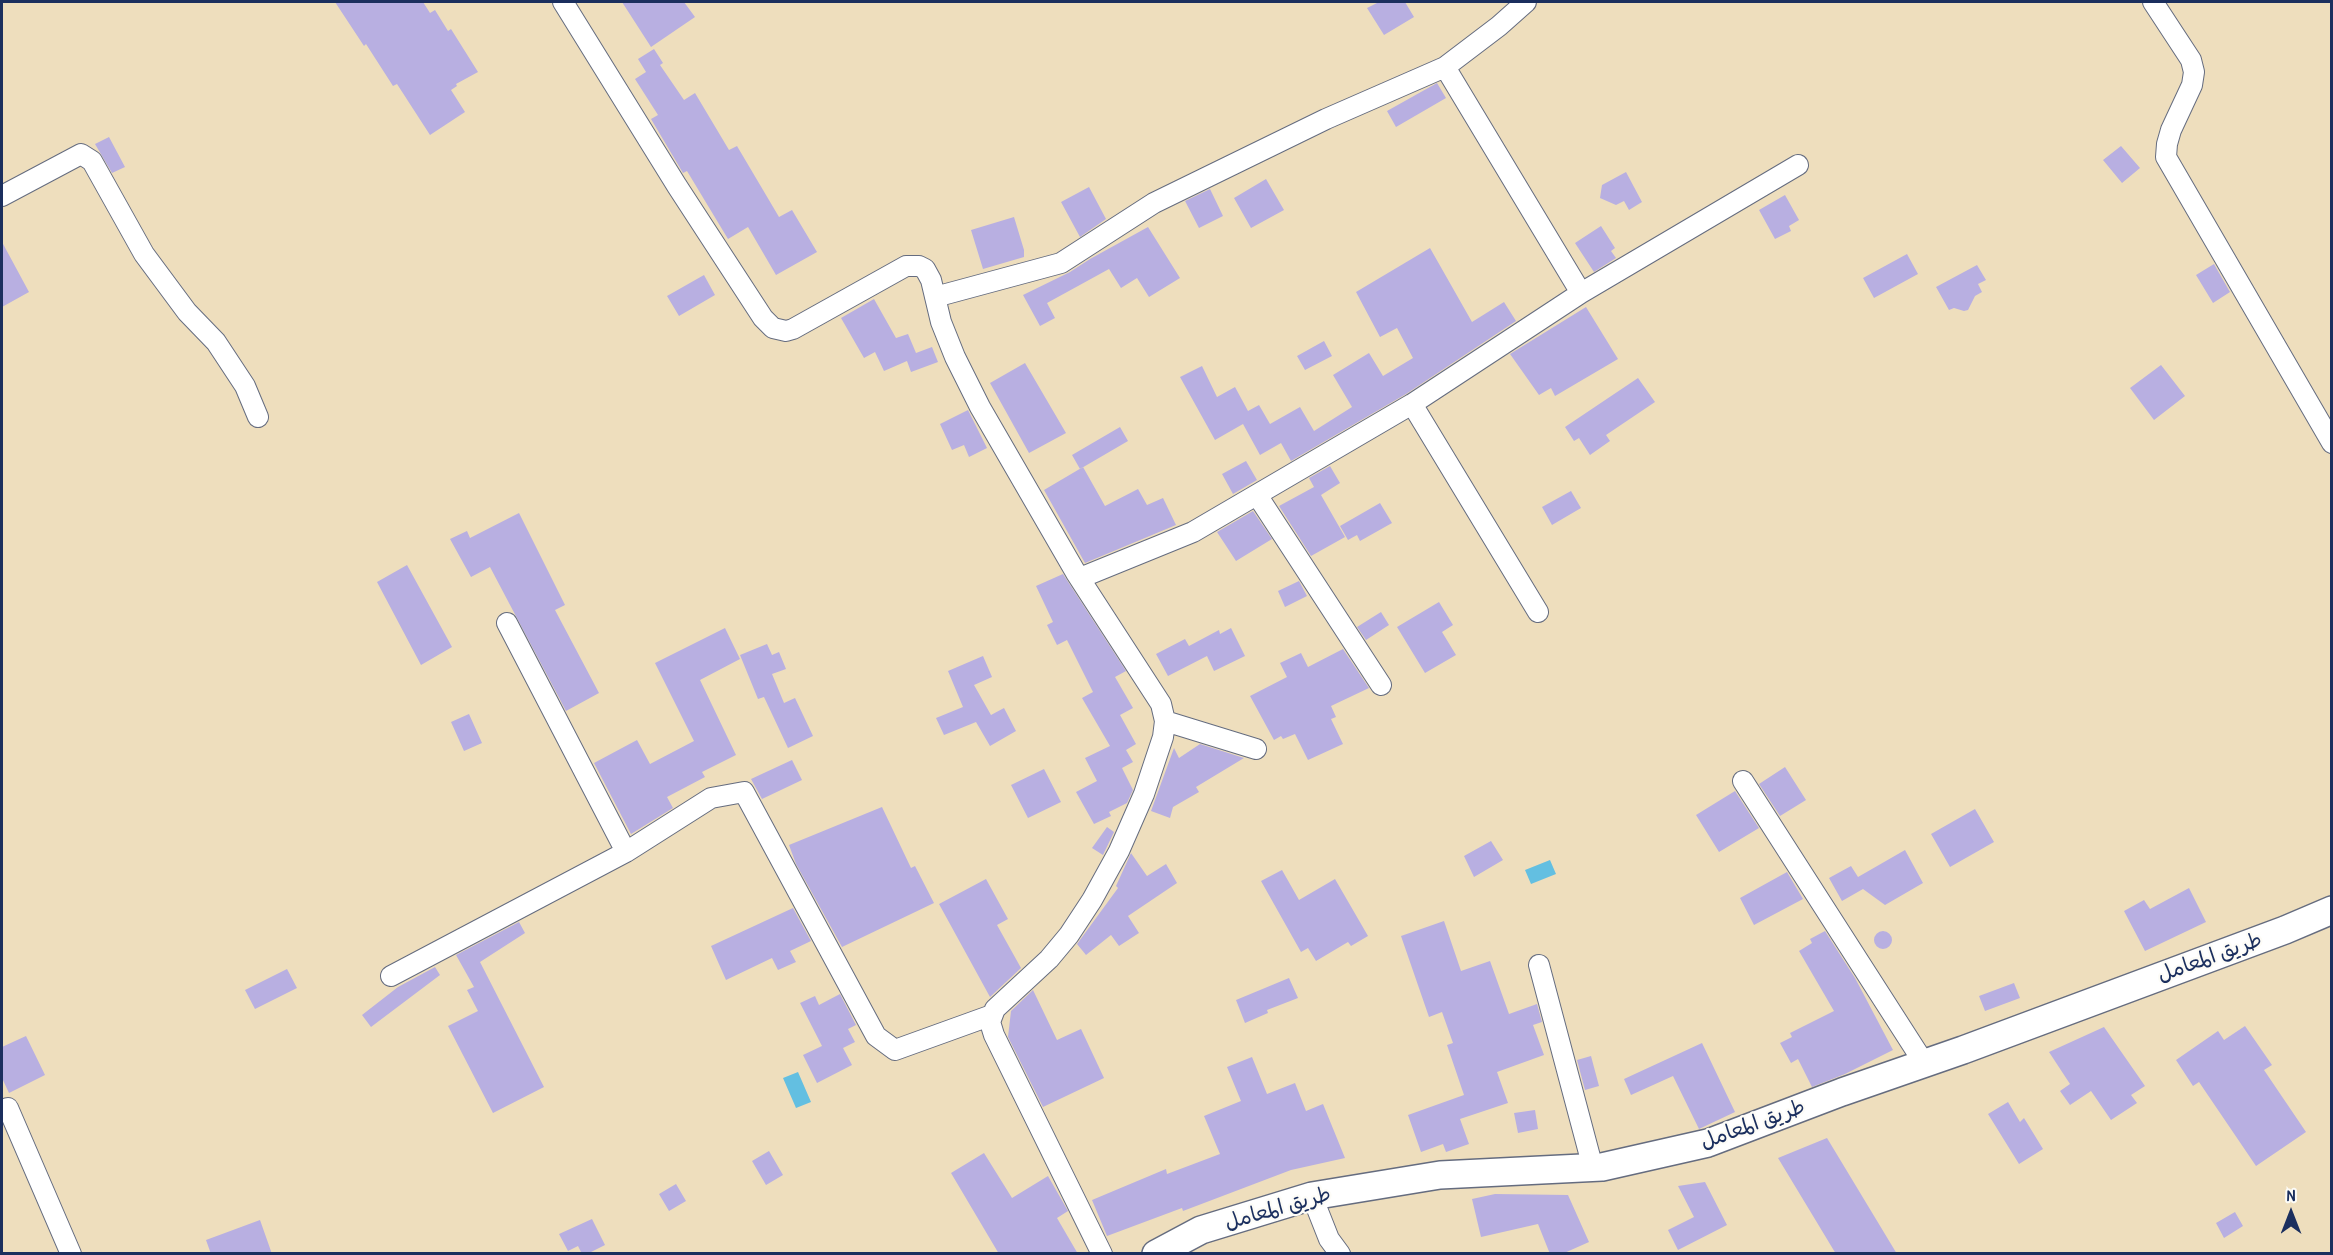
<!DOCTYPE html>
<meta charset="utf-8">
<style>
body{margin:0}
#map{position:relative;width:2333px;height:1255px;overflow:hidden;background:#eedebd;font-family:"Patrick Hand",sans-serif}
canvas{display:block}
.frame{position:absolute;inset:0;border:3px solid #1b2f5e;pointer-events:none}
.north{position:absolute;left:2261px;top:1183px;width:60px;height:60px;-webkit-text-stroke:4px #fdfcf7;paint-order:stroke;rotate:0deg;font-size:16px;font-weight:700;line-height:24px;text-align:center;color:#1b2f5e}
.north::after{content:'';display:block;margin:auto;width:21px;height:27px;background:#1b2f5e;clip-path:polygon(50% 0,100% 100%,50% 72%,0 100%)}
</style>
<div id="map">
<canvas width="2333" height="1255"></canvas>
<div class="frame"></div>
<div class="north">N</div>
</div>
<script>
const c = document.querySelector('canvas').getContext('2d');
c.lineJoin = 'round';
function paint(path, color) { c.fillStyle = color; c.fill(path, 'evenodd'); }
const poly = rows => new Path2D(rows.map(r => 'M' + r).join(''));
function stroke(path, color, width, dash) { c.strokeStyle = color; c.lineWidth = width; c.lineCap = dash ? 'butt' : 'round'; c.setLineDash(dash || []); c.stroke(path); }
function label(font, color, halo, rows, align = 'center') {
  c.font = font + ' "Patrick Hand","Playpen Sans Arabic",sans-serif'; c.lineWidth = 4.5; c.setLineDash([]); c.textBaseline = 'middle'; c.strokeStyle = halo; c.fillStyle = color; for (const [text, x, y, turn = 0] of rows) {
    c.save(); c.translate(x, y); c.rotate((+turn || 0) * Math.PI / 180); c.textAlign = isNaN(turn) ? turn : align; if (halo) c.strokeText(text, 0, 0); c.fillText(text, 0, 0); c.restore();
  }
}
paint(poly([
 [1550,860,1556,874,1531,884,1525,870],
 [798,1072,811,1102,796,1108,783,1078]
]), '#63bfe1');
paint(poly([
 [335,2,423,2,430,13,435,10,448,31,451,29,478,72,456,84,457,86,451,90,465,112,430,135,397,84,393,86,366,44,364,46],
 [622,2,684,2,695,17,651,47],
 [1379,2,1405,2,1414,17,1384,35,1367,8],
 [654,49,663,63,660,65,684,100,695,93,729,150,737,146,779,217,792,210,817,252,776,275,748,227,728,239,687,171,683,173,651,119,658,115,635,79,646,72,638,59],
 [1437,83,1446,98,1396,127,1387,111],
 [109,137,125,167,112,173,95,144],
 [2121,146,2140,168,2122,183,2103,160],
 [1626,172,1642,202,1629,210,1624,201,1616,205,1600,198,1602,185],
 [1266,179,1284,210,1251,228,1234,198],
 [1089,187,1106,219,1080,237,1061,202],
 [1210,189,1223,216,1199,228,1185,201],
 [1785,195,1799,220,1789,226,1791,231,1775,239,1759,210],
 [1014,217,1024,250,1024,257,983,269,971,230],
 [1601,226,1615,248,1611,251,1616,258,1594,272,1575,243],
 [1148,227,1180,278,1149,297,1137,278,1121,288,1109,269,1047,303,1055,318,1040,326,1023,295,1070,272,1090,259],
 [2,242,29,292,2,307],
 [1430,248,1472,322,1504,302,1516,321,1406,394,1291,461,1281,443,1260,455,1243,424,1215,440,1180,377,1202,366,1217,397,1235,387,1248,411,1259,405,1270,424,1300,407,1314,431,1352,407,1333,375,1369,353,1383,376,1413,358,1397,328,1380,337,1356,292],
 [1907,254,1918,274,1874,298,1863,278],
 [2214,264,2230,292,2213,303,2196,275],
 [1977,265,1986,280,1978,284,1982,292,1975,296,1968,310,1964,311,1954,308,1949,310,1936,287],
 [704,275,715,295,679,316,667,296],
 [874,299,896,338,908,334,916,353,932,347,938,362,911,372,907,361,884,371,875,352,864,358,841,318],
 [1586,307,1618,359,1555,396,1551,388,1539,395,1510,354],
 [1324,341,1332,356,1305,370,1297,356],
 [1025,363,1066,433,1029,453,990,383],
 [2161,365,2185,396,2154,420,2130,388],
 [1638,378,1655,402,1606,435,1610,441,1590,455,1579,438,1574,441,1565,427],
 [968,410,987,448,969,457,964,445,952,450,940,424],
 [1120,427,1128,441,1080,469,1072,455],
 [1246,461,1257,480,1233,494,1222,474],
 [1330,466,1340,483,1321,495,1345,537,1311,556,1279,506,1314,487,1309,478],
 [1083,467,1105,506,1138,489,1147,505,1163,498,1176,525,1085,563,1044,490],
 [1571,491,1581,508,1552,525,1542,507],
 [1380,503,1392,523,1360,541,1357,535,1348,540,1340,526],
 [1253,511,1272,539,1236,561,1217,532],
 [519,513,565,605,555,610,599,693,566,711,490,567,471,577,450,539,467,531,470,538],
 [407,565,452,647,421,665,377,582],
 [1063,574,1126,671,1115,677,1133,708,1120,715,1136,744,1126,750,1133,762,1122,768,1133,790,1127,803,1109,812,1111,816,1094,824,1076,792,1097,781,1085,758,1110,746,1082,698,1093,692,1067,640,1057,645,1047,625,1053,622,1036,586],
 [1299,581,1307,596,1285,607,1278,591],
 [1439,602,1453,625,1442,632,1456,655,1425,673,1397,627],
 [1381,612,1389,625,1366,640,1357,627],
 [725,628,740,659,700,680,736,755,702,772,705,777,667,797,673,808,631,834,594,763,637,740,650,764,694,741,655,663],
 [1231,628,1245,656,1214,671,1207,656,1168,676,1156,654,1185,639,1189,646,1219,630,1220,634],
 [767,644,772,655,779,652,786,669,772,674,784,703,795,698,813,736,788,748,764,697,758,699,740,655],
 [1343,649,1369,688,1331,706,1336,717,1331,719,1343,744,1308,760,1295,734,1283,739,1281,736,1274,740,1250,696,1287,677,1280,663,1301,653,1308,667],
 [983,656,992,677,974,685,991,715,1004,708,1016,731,990,746,976,722,944,735,936,718,963,707,948,671],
 [469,714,482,743,464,751,451,722],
 [1200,744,1244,758,1196,787,1199,792,1173,807,1170,818,1151,811,1174,748,1179,758],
 [792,760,802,780,762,799,751,779],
 [1785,767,1806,800,1780,816,1759,784],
 [1044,769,1061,802,1028,818,1011,785],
 [1735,791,1759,828,1719,852,1696,815],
 [882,807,911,868,915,866,934,903,842,947,796,864,789,845],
 [1975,809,1994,842,1950,867,1931,834],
 [1107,827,1114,832,1103,855,1092,848],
 [1491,841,1503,860,1474,877,1464,856],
 [1905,850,1923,883,1885,905,1863,889,1842,901,1829,878,1851,866,1858,877],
 [1131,853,1147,876,1166,864,1177,883,1128,916,1139,933,1119,946,1111,935,1086,955,1077,944,1118,888,1116,886],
 [1282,870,1299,900,1335,879,1368,936,1351,946,1348,942,1316,961,1308,948,1301,952,1261,881],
 [1787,872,1803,899,1754,925,1740,898],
 [986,879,1008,919,997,925,1021,968,990,997,939,904],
 [2189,888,2206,922,2145,951,2124,911,2144,900,2150,909],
 [793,908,811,941,790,951,796,962,778,970,772,958,726,980,711,946],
 [1444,921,1461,971,1490,961,1509,1014,1537,1004,1542,1022,1533,1025,1544,1055,1497,1072,1508,1103,1460,1119,1469,1144,1446,1152,1443,1144,1421,1152,1408,1115,1464,1095,1447,1045,1453,1043,1442,1012,1429,1017,1401,936],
 [519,922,525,933,480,962,544,1087,493,1113,448,1026,478,1011,467,990,474,987,456,955],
 [1825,931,1855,978,1893,1050,1845,1074,1812,1087,1798,1059,1791,1063,1780,1043,1792,1037,1790,1033,1834,1011,1799,951,1812,943,1810,939],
 '1874 940a9 9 0 1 1 18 0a9 9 0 1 1-18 0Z',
 [435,967,440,975,371,1027,362,1015,398,987],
 [287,969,297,988,255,1009,245,990],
 [1289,978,1298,998,1267,1010,1268,1013,1245,1023,1236,1000],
 [2014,983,2020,998,1985,1011,1979,996],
 [1033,990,1057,1040,1081,1029,1104,1078,1043,1107,1008,1037,1011,1011],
 [840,994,856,1025,848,1029,855,1042,843,1048,852,1065,817,1083,803,1055,822,1046,800,1003,815,996,819,1005],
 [2245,1026,2272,1065,2264,1070,2306,1132,2256,1166,2199,1082,2193,1086,2176,1060,2218,1031,2224,1040],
 [2104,1027,2145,1086,2131,1095,2137,1103,2111,1120,2091,1091,2070,1105,2060,1091,2070,1084,2049,1052],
 [26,1036,45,1075,9,1093,2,1078,2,1047],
 [1702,1043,1735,1112,1699,1129,1673,1076,1631,1095,1624,1079],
 [1591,1056,1599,1086,1585,1090,1577,1060],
 [1252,1057,1267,1094,1295,1083,1306,1111,1323,1104,1345,1158,1291,1170,1183,1211,1182,1208,1107,1236,1092,1200,1166,1169,1167,1174,1220,1154,1204,1116,1241,1101,1227,1067],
 [2008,1102,2020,1122,2024,1118,2043,1149,2019,1164,1988,1114],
 [1535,1110,1538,1129,1518,1133,1514,1113],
 [1827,1138,1897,1254,1836,1254,1778,1158],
 [769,1151,783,1175,766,1185,752,1161],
 [984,1153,1012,1198,1048,1176,1068,1211,1057,1218,1078,1254,999,1254,951,1173],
 [1705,1182,1727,1225,1678,1250,1668,1230,1694,1217,1678,1186],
 [676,1184,686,1201,669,1211,659,1194],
 [1495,1194,1568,1195,1589,1242,1562,1254,1550,1254,1538,1224,1481,1237,1472,1199],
 [2235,1212,2243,1226,2224,1238,2216,1223],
 [592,1219,605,1245,587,1254,582,1254,578,1246,568,1251,559,1234],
 [260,1220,272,1254,211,1254,206,1240]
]), '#b8afe1');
const street = poly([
 [563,2,677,186,763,318,773,328,786,331,793,329,906,266,919,266,925,269,931,280,941,322,955,357,980,407,1076,573,1161,704,1165,721,1163,737,1144,794,1119,851,1092,900,1069,935,1049,959,995,1009,990,1022,994,1035,1102,1254],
 [2153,2,2191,60,2194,72,2192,85,2171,130,2167,144,2166,157,2332,443],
 [1445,67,1581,293],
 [2,196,81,154,92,161,144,254,187,312,216,342,245,386,258,417],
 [935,297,1061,263,1154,203,1326,119,1445,67,1499,26,1526,2],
 [1412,404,1538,612],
 [1257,495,1381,685],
 [1080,578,1193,532,1412,404,1581,293,1798,165],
 [507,623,626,852,711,798,744,792,876,1036,895,1050,992,1015],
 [1165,721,1256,749],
 [1743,781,1924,1063],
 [1539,965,1593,1168],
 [391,976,626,852],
 [2,1110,8,1108,71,1254],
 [1312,1196,1329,1239,1340,1254]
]);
const secondary = poly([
 [1156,1254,1201,1230,1312,1196,1440,1175,1602,1167,1708,1143,1842,1092,1963,1050,2285,930,2332,910]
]);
stroke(street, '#656c7f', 22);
stroke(secondary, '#656c7f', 30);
stroke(street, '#fff', 20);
stroke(secondary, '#fff', 27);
label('21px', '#1b2f5e', '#fdfcf7', [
 ["طريق المعامل",2210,958,-20],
 ["طريق المعامل",1753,1125,-20],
 ["طريق المعامل",1278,1209,-16]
]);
</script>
